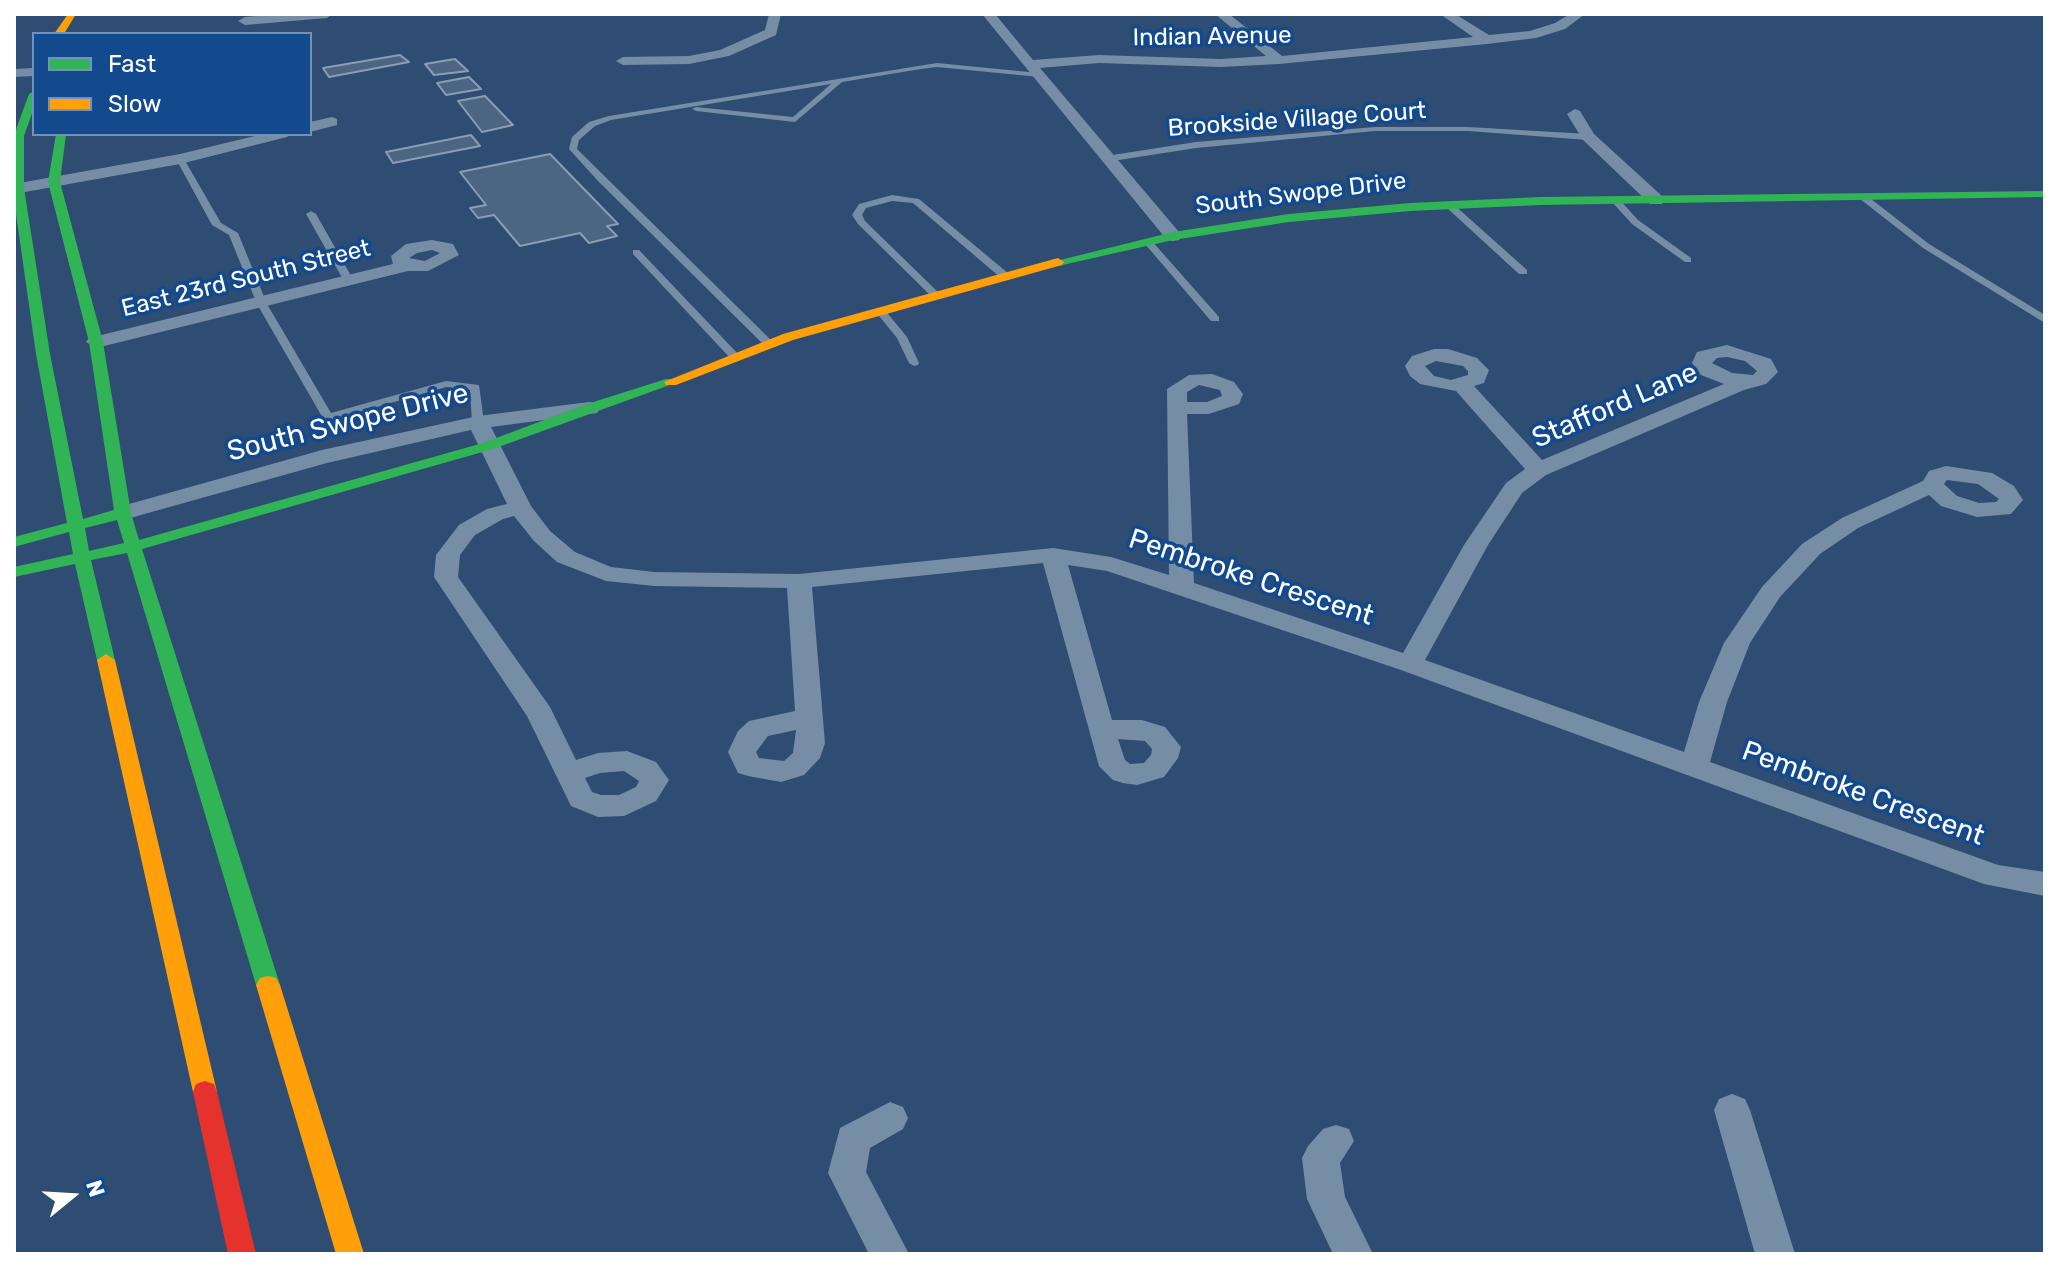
<!DOCTYPE html>
<style>
body{margin:0}
#map{position:relative;width:2059px;height:1268px;overflow:hidden;background:#2f4d72;font-family:Rubik,sans-serif}
canvas{display:block}
.frame{position:absolute;inset:0;border:16px solid #fff;pointer-events:none}
.legend{position:absolute;left:32px;top:32px;width:280px;height:104px;box-sizing:border-box;background:#134a8e;border:2px solid #7192bb;margin:0;padding:10px 14px;list-style:none;font-size:24px;color:#fff}
.legend li{display:flex;align-items:center;gap:16px;height:40px}
.legend b{width:40px;border:2px solid #7192bb}
.north{position:absolute;left:32px;top:1156px;width:80px;height:80px;-webkit-text-stroke:6px #134a8e;paint-order:stroke;rotate:72deg;font-size:22px;font-weight:700;line-height:32px;text-align:center;color:#fff}
.north::after{content:'';display:block;margin:auto;width:28px;height:36px;background:#fff;clip-path:polygon(50% 0,100% 100%,50% 72%,0 100%)}
</style>
<div id="map">
<canvas width="2059" height="1268"></canvas>
<div class="frame"></div>
<ul class="legend">
<li><b style="height:10px;background:#30b455"></b>Fast</li>
<li><b style="height:10px;background:#ff9f0a"></b>Slow</li>
</ul>
<div class="north">N</div>
</div>
<script>
const c = document.querySelector('canvas').getContext('2d');
c.lineJoin = 'round';
function paint(path, color) { c.fillStyle = color; c.fill(path, 'evenodd'); }
const poly = rows => new Path2D(rows.map(r => 'M' + r).join(''));
function stroke(path, color, width, dash) { c.strokeStyle = color; c.lineWidth = width; c.lineCap = dash ? 'butt' : 'round'; c.setLineDash(dash || []); c.stroke(path); }
function label(font, color, halo, rows, align = 'center') {
  c.font = font + ' Rubik,sans-serif'; c.lineWidth = 7; c.setLineDash([]); c.textBaseline = 'middle'; c.strokeStyle = halo; c.fillStyle = color; for (const [text, x, y, turn = 0] of rows) {
    c.save(); c.translate(x, y); c.rotate((+turn || 0) * Math.PI / 180); c.textAlign = isNaN(turn) ? turn : align; if (halo) c.strokeText(text, 0, 0); c.fillText(text, 0, 0); c.restore();
  }
}
const building = poly([
 [400,55,409,62,329,77,323,68,400,55],
 [455,59,468,71,434,75,425,64,455,59],
 [469,77,481,89,446,95,437,83,469,77],
 [485,96,513,125,482,132,458,101,485,96],
 [471,135,480,146,393,163,386,152,471,135],
 [550,154,618,224,607,226,617,236,589,243,580,233,520,246,494,215,478,218,470,208,486,205,460,172,550,154]
]);
paint(building, '#4c6582');
stroke(building, '#8b9db4', 2);
paint(poly([
 [937,63,1039,73,1043,75,1039,77,937,67,921,69,842,82,795,122,696,111,692,109,696,107,793,117,831,84,611,120,595,126,579,140,577,149,773,342,773,346,769,347,765,346,598,181,569,149,572,137,589,122,609,116,937,63],
 [1375,127,1468,127,1588,134,1592,137,1588,140,1468,131,1375,131,1196,148,1106,162,1102,159,1106,156,1196,142,1375,127],
 [177,157,184,159,221,223,238,233,267,304,331,413,446,381,479,385,484,422,482,424,478,425,472,422,470,390,446,387,332,420,324,420,257,304,229,235,212,225,176,159,177,157],
 [892,195,919,199,1009,274,1009,278,1001,278,913,203,892,201,866,208,862,215,865,221,941,295,932,297,858,224,852,215,859,204,892,195],
 [1860,195,1866,195,1929,244,2045,315,2045,323,1923,248,1860,199,1860,195],
 [1612,198,1618,198,1638,220,1691,258,1691,262,1685,262,1632,224,1612,202,1612,198],
 [1446,203,1452,203,1527,270,1527,274,1519,274,1446,207,1446,203],
 [311,211,316,214,354,281,353,283,344,281,306,214,311,211],
 [1145,240,1151,240,1219,317,1219,321,1211,321,1145,244,1145,240],
 [633,250,639,250,739,355,739,359,731,359,633,254,633,250],
 [880,308,884,309,907,337,919,363,918,365,914,366,909,363,897,338,875,311,880,308]
]), '#768da6');
paint(poly([
 [281,14,333,14,327,18,245,25,238,21,245,17,281,14],
 [769,14,781,14,776,35,729,56,689,64,623,65,616,61,623,57,689,56,720,50,765,30,769,14],
 [982,14,995,14,1033,60,1099,55,1221,59,1266,56,1215,14,1229,14,1282,56,1473,37,1440,14,1455,14,1489,35,1530,31,1555,23,1570,14,1585,14,1565,29,1536,38,1487,44,1279,64,1221,67,1099,63,1040,68,1179,232,1182,236,1179,240,1173,241,1167,240,982,14],
 [34,68,34,76,14,77,14,69,34,68],
 [1575,109,1580,111,1594,134,1662,196,1664,200,1662,204,1650,204,1583,140,1567,114,1575,109],
 [332,117,337,119,337,125,310,132,310,122,332,117],
 [263,134,290,134,287,137,180,164,14,194,14,184,180,154,263,134],
 [432,240,453,244,459,255,428,271,408,271,96,348,86,342,89,338,393,264,391,256,406,244,432,240],
 [432,250,440,253,425,261,409,258,417,253,432,250],
 [1727,345,1771,359,1778,372,1766,384,1744,390,1546,475,1522,493,1488,545,1425,660,1684,752,1699,702,1724,643,1762,587,1802,544,1842,518,1923,481,1929,471,1946,466,1992,473,2014,486,2023,500,2011,514,1977,517,1941,506,1929,495,1858,528,1820,554,1780,597,1750,643,1727,702,1710,762,1998,865,2045,872,2045,896,1984,884,1401,670,1107,571,1068,565,1112,720,1142,720,1165,727,1181,747,1178,758,1164,777,1137,785,1123,783,1113,780,1099,766,1043,563,812,587,825,743,820,758,804,775,781,782,748,776,738,773,728,752,738,731,749,721,795,711,787,588,654,586,606,581,557,562,534,541,514,516,503,519,475,535,460,555,458,577,550,707,576,760,598,753,627,751,656,762,669,780,656,801,624,816,598,817,571,806,527,716,434,577,436,555,459,525,487,509,507,504,471,430,327,463,123,520,115,518,111,513,115,508,322,450,478,416,589,402,597,403,600,408,597,413,491,427,531,506,550,531,575,552,611,567,654,572,799,574,1053,548,1111,557,1169,575,1167,389,1189,375,1212,374,1234,382,1243,394,1239,404,1209,414,1187,414,1194,583,1403,653,1464,545,1506,483,1525,469,1456,391,1420,384,1410,376,1405,366,1412,356,1434,349,1448,349,1477,358,1489,370,1484,383,1474,386,1542,460,1724,384,1701,375,1692,363,1697,352,1727,345],
 [1727,357,1745,361,1757,371,1753,375,1732,373,1712,363,1717,358,1727,357],
 [1436,361,1463,366,1468,371,1468,375,1451,380,1434,376,1425,366,1436,361],
 [1199,385,1220,390,1222,396,1207,402,1187,402,1187,392,1199,385],
 [1947,480,1978,484,1999,499,1996,502,1979,503,1957,496,1944,484,1947,480],
 [796,730,793,753,784,761,759,758,756,752,768,736,796,730],
 [1118,739,1145,741,1152,749,1151,755,1144,763,1130,764,1125,760,1118,739],
 [624,771,639,781,636,787,619,795,601,795,592,792,585,778,600,773,624,771],
 [1732,1094,1745,1099,1750,1110,1795,1254,1755,1254,1714,1110,1719,1099,1732,1094],
 [890,1102,903,1107,908,1118,903,1129,870,1148,866,1172,909,1254,869,1254,828,1173,840,1128,890,1102],
 [1336,1125,1349,1129,1354,1141,1340,1163,1345,1197,1373,1254,1333,1254,1307,1199,1302,1158,1308,1146,1323,1129,1336,1125]
]), '#768da6');
paint(poly([
 [34,91,34,108,24,136,24,188,50,354,83,519,114,510,89,342,48,182,56,134,66,134,60,182,103,342,131,513,139,540,483,443,584,405,666,379,676,379,678,382,493,449,142,549,280,985,276,992,268,994,260,992,256,985,127,553,91,560,115,660,106,666,97,660,75,564,14,577,14,567,73,554,69,532,14,547,14,537,67,523,36,354,14,200,14,135,29,94,34,91],
 [117,520,124,543,89,551,85,528,117,520],
 [2045,191,2045,197,1540,205,1410,211,1289,222,1173,240,1058,266,1052,262,1173,232,1289,214,1410,203,1540,197,2045,191]
]), '#30b455');
paint(poly([
 [68,14,76,14,64,34,54,34,68,14],
 [1058,258,1064,262,1062,265,793,340,676,385,666,385,664,382,783,334,1058,258],
 [106,654,115,660,217,1092,214,1100,205,1103,196,1100,193,1092,97,660,106,654],
 [268,976,276,978,280,985,364,1254,336,1254,256,985,260,978,268,976]
]), '#ff9f0a');
paint(poly([
 [205,1081,214,1084,217,1092,256,1254,228,1254,193,1092,196,1084,205,1081]
]), '#e5322d');
label('24px', '#fff', '#134a8e', [
 ["Indian Avenue",1212,37,-1],
 ["Brookside Village Court",1297,120,-4],
 ["South Swope Drive",1301,194,-7],
 ["East 23rd South Street",246,279,-14]
]);
label('28px', '#fff', '#134a8e', [
 ["Stafford Lane",1615,406,-23],
 ["South Swope Drive",348,423,-14],
 ["Pembroke Crescent",1251,578,18],
 ["Pembroke Crescent",1863,794,20]
]);
</script>
